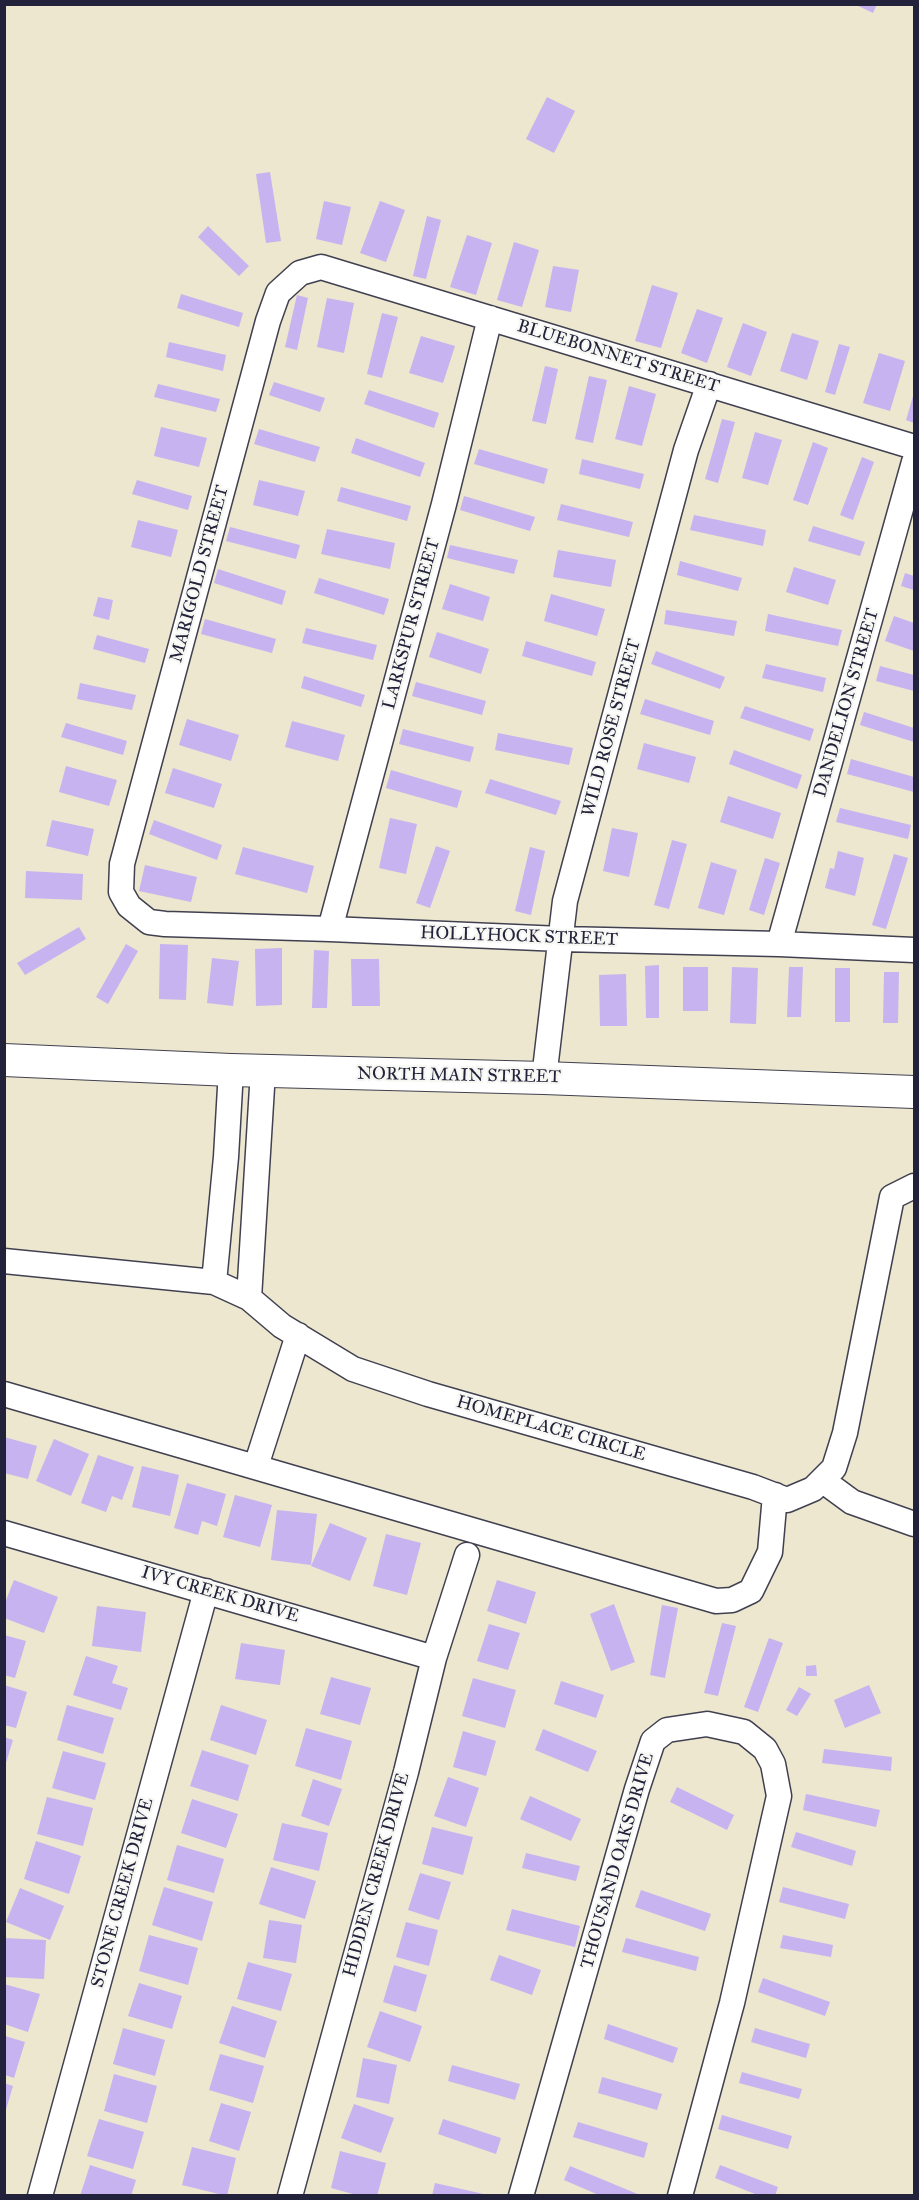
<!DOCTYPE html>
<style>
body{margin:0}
#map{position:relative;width:919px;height:2200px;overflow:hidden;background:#ece7ce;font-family:"IM FELL Great Primer",serif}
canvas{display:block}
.frame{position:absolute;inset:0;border:6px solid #22223b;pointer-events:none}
</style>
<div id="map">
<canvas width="919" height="2200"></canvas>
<div class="frame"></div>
</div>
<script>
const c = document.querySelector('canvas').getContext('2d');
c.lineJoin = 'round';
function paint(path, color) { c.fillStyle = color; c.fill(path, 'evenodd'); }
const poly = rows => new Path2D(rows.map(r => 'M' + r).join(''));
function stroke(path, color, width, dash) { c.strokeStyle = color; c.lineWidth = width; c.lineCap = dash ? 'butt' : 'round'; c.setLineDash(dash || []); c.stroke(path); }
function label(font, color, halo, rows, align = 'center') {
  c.font = font + ' "IM FELL Great Primer",serif'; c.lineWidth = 4.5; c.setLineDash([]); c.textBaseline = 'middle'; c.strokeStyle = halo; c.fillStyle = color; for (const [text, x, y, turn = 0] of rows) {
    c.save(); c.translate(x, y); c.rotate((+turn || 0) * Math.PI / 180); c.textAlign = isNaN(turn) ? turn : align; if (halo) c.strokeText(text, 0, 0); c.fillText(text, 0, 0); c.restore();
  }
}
paint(poly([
 [854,4,877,4,873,13],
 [547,97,575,111,554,153,526,139],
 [270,172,281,241,266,243,256,174],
 [324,201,351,207,342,245,316,239],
 [380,201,405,210,386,262,360,253],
 [427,216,441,220,426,279,413,276],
 [208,226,249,266,239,276,198,237],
 [467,235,492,243,476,295,450,287],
 [514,242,539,250,522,307,497,300],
 [553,266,579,270,571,312,545,307],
 [652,285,678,293,661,348,635,341],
 [181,294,243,313,239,327,177,308],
 [297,295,308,298,297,350,285,347],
 [327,298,354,303,344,353,317,347],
 [697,309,723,318,707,363,681,353],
 [382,313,398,317,382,378,367,374],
 [743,323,767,332,751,376,727,367],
 [792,333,819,341,807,380,780,371],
 [421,336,455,346,443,383,409,373],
 [169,342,226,355,223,371,166,357],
 [839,344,850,347,835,395,825,392],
 [879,353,905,361,890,411,863,403],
 [545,366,558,369,546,424,532,421],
 [589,376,607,380,593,443,575,439],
 [274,382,325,398,320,412,269,395],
 [158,384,220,399,216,412,154,397],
 [629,386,656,394,642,446,615,439],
 [369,390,439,413,434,428,364,404],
 [914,393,914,423,906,420],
 [722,419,735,422,718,483,705,479],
 [161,427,207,438,199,467,154,456],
 [259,429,320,447,315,462,254,444],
 [755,432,782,440,768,485,742,478],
 [356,438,425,463,420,477,351,453],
 [813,442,828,448,808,505,793,500],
 [479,449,548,469,544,484,474,464],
 [862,457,874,462,853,520,840,515],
 [582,459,644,474,640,489,579,474],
 [137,480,192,496,188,510,132,494],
 [259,480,305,491,298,516,253,505],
 [341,487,411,506,407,521,337,501],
 [464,496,535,517,530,531,460,510],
 [561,504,633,522,629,537,557,520],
 [694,515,766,530,763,546,690,530],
 [138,520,178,530,171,557,131,547],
 [813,526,865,542,860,556,808,541],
 [230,527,300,545,296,559,226,541],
 [327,529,395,543,390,569,321,554],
 [450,545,518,560,514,574,447,558],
 [558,550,616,560,611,587,553,577],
 [680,561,742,578,738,591,677,575],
 [794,567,836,580,828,605,786,592],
 [218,569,286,591,282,605,214,583],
 [905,573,914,576,914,590,901,586],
 [319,578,389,599,384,615,314,593],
 [450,584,490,597,483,621,442,609],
 [551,594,605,609,597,636,544,621],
 [98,597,113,600,109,620,93,616],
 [666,610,737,621,734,636,664,624],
 [768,614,842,630,838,646,765,631],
 [894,616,914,623,914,651,885,641],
 [205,619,276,639,272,653,201,634],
 [306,628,377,645,373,660,302,643],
 [437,632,489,649,481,674,429,657],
 [97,635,149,649,145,663,93,649],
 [526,641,596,662,592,676,522,656],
 [656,651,725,677,720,689,651,664],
 [766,664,826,678,823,692,762,678],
 [880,666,914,675,914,691,876,681],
 [304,676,365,695,361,707,301,688],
 [416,682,486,701,482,715,412,696],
 [80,683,136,695,132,710,77,699],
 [645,699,714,721,710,735,640,714],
 [745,706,814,729,810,741,740,718],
 [864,712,914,728,914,742,860,725],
 [187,719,239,735,231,761,179,745],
 [292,721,345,735,338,761,285,747],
 [66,723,127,741,123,755,61,737],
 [403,729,474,747,470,762,399,744],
 [498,733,573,748,569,765,495,750],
 [644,743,696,757,689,783,637,769],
 [734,750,802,775,797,789,729,764],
 [851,759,914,777,914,792,847,774],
 [66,766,117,780,109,806,59,792],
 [173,768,222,784,214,808,165,793],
 [391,770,462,791,457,808,386,788],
 [490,779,561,801,556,815,485,793],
 [728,796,781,813,773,839,720,822],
 [840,808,911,825,908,839,836,822],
 [390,818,417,824,406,874,379,868],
 [52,820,94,829,88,856,46,846],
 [154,820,222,845,217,860,149,834],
 [612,828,638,833,629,877,603,871],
 [672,840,687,844,669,909,654,905],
 [436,846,450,851,430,908,416,903],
 [243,847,314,866,307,893,235,874],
 [530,847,545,851,531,915,515,911],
 [838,851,864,858,855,896,825,888,830,868,834,869],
 [894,854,908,858,886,929,872,925],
 [765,858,780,863,764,915,749,910],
 [711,862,737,870,724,915,698,908],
 [145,865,197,877,191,902,139,891],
 [26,871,83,874,82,900,25,898],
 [79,927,86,939,25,975,17,963],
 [126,944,138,951,108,1004,96,997],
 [160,944,188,945,186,1000,159,999],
 [282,948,282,1005,256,1006,255,949],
 [314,950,329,951,327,1008,312,1008],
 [212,958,239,961,233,1006,207,1003],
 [351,959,379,959,380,1006,352,1006],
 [659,965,659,1018,646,1018,645,966],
 [683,967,708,967,708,1011,683,1011],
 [732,967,758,968,756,1024,730,1023],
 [789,967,803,967,801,1017,787,1017],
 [835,968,850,968,850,1022,835,1022],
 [884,972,899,972,898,1023,883,1023],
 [626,974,627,1026,600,1026,599,975],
 [4,1437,37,1446,28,1479,4,1473],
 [54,1439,89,1454,71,1496,36,1481],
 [98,1455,134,1467,122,1500,112,1496,106,1512,81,1503],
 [142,1466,179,1475,170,1516,132,1507],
 [187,1483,226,1494,217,1526,202,1521,198,1535,174,1528],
 [235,1495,272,1505,260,1547,223,1537],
 [277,1510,317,1514,311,1565,271,1560],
 [330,1523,367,1538,350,1581,311,1566],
 [386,1534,421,1543,407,1595,373,1586],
 [14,1580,58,1597,44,1633,4,1618,4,1605],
 [497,1580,536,1592,526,1624,487,1611],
 [614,1604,635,1662,611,1671,590,1614],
 [662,1605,678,1608,665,1678,650,1675],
 [97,1606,146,1612,141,1652,92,1646],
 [722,1623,736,1626,718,1696,704,1693],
 [489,1624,520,1633,508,1670,477,1661],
 [4,1635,26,1641,15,1678,4,1675],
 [769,1638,783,1643,758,1712,744,1707],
 [241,1643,285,1650,280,1685,235,1679],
 [86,1656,118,1666,112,1683,128,1688,121,1710,73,1695],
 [816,1665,817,1676,806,1676,806,1666],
 [331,1677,371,1688,360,1725,320,1714],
 [473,1678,516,1690,505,1728,462,1716],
 [561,1681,604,1695,596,1718,554,1704],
 [4,1685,27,1692,16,1728,4,1725],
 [869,1685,881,1713,845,1728,834,1700],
 [799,1687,811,1694,797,1716,786,1710],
 [67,1705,114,1718,103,1754,57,1740],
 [221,1705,267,1720,256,1755,210,1740],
 [306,1728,352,1741,341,1780,295,1766],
 [543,1729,597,1751,588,1772,535,1750],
 [463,1731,496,1741,486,1776,453,1767],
 [4,1737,13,1740,5,1766,4,1766],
 [824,1749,892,1757,891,1771,822,1763],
 [202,1750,249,1765,238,1801,190,1786],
 [63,1751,106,1763,95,1800,52,1788],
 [448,1777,479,1788,466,1827,434,1816],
 [313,1779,342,1789,329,1826,301,1816],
 [677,1787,734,1815,727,1830,670,1802],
 [806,1794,880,1810,876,1827,803,1810],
 [530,1796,581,1819,571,1841,520,1819],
 [47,1797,93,1808,83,1846,37,1834],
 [192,1799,238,1814,226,1848,181,1833],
 [282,1823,328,1833,319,1871,273,1860],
 [432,1827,473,1837,463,1875,422,1864],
 [796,1832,856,1851,852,1866,791,1847],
 [36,1841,81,1856,69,1894,24,1879],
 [177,1845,224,1859,214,1893,167,1880],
 [526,1853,580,1866,576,1881,522,1868],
 [271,1867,316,1881,305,1919,259,1904],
 [420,1873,451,1882,439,1920,408,1910],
 [164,1887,213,1902,202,1941,152,1925],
 [783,1887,849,1904,845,1919,779,1902],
 [20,1888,64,1906,50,1940,6,1922],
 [641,1890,711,1914,705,1931,635,1907],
 [512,1909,580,1926,575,1947,506,1930],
 [269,1920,302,1925,296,1963,263,1958],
 [406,1922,438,1930,429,1966,396,1957],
 [149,1935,198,1948,188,1985,139,1971],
 [783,1935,833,1945,831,1957,780,1948],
 [4,1938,46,1940,44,1979,4,1977],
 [626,1938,699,1957,696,1971,622,1952],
 [499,1955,541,1970,532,1995,490,1980],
 [248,1962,292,1974,281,2011,237,1999],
 [394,1965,427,1975,416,2012,383,2002],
 [763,1978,830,2002,825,2016,758,1992],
 [139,1983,182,1996,172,2029,128,2016],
 [4,1984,40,1994,28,2032,4,2024],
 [232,2006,277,2021,265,2058,219,2043],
 [380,2011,422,2026,410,2062,367,2047],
 [608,2024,678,2048,673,2063,604,2039],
 [123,2028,165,2040,155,2076,113,2064],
 [755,2028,810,2044,806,2058,751,2042],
 [5,2036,25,2042,14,2078,5,2075],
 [220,2054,264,2066,253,2103,209,2090],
 [363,2058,397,2065,389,2104,356,2097],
 [452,2065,520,2084,515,2100,448,2081],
 [742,2072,802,2089,799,2099,739,2083],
 [114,2074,157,2086,147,2123,104,2111],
 [602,2077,662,2094,657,2110,598,2093],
 [4,2083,13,2086,5,2113,4,2113],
 [221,2103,251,2112,239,2151,209,2141],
 [354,2104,394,2118,381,2153,341,2138],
 [722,2115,792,2136,788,2149,718,2129],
 [99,2119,144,2132,133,2169,87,2156],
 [443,2119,501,2138,496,2154,438,2134],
 [578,2122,648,2143,644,2158,573,2137],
 [192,2147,236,2158,227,2196,182,2185],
 [340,2151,386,2163,377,2196,360,2196,331,2188],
 [90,2165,136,2180,131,2196,80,2196],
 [720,2165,778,2187,775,2196,760,2196,715,2178],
 [570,2166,640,2195,640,2196,601,2196,564,2180],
 [435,2183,488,2195,488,2196,432,2196]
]), '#c7b3f0');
const minor = poly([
 [914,447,321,267,300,273,278,293,268,321,122,864,121,892,129,906,149,922,165,924,330,929,561,939,779,944,914,950],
 [330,929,444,504,490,318],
 [779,944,914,462],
 [544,1078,565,901,686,450,709,384],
 [4,1261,214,1282,249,1298,282,1326,353,1369,428,1394,753,1487,787,1500,813,1489,834,1468,845,1433,892,1197,914,1186],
 [214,1282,226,1157,231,1070],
 [249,1298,263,1071],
 [4,1394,716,1601,732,1600,751,1591,770,1552,775,1495],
 [256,1466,298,1335],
 [822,1480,852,1502,914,1524],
 [4,1533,434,1658],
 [40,2196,206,1591],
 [290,2196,406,1772,434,1658,467,1555],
 [521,2196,637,1789,653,1741,667,1730,707,1724,744,1732,765,1749,773,1764,779,1796,732,2003,680,2196]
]);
const major = poly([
 [4,1060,231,1070,544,1078,914,1092]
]);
stroke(minor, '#404051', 27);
stroke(major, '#404051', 34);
stroke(minor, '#fff', 24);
stroke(major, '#fff', 32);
label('18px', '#22223b', '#f6f6f2', [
 ["BLUEBONNET STREET",618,357,17],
 ["MARIGOLD STREET",200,574,-75],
 ["LARKSPUR STREET",412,624,-75],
 ["DANDELION STREET",847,703,-74],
 ["WILD ROSE STREET",612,728,-75],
 ["HOLLYHOCK STREET",519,937,2],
 ["NORTH MAIN STREET",459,1076,1],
 ["HOMEPLACE CIRCLE",551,1429,16],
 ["IVY CREEK DRIVE",220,1595,16],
 ["THOUSAND OAKS DRIVE",618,1861,-74],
 ["HIDDEN CREEK DRIVE",377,1875,-75],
 ["STONE CREEK DRIVE",123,1893,-75]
]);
</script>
